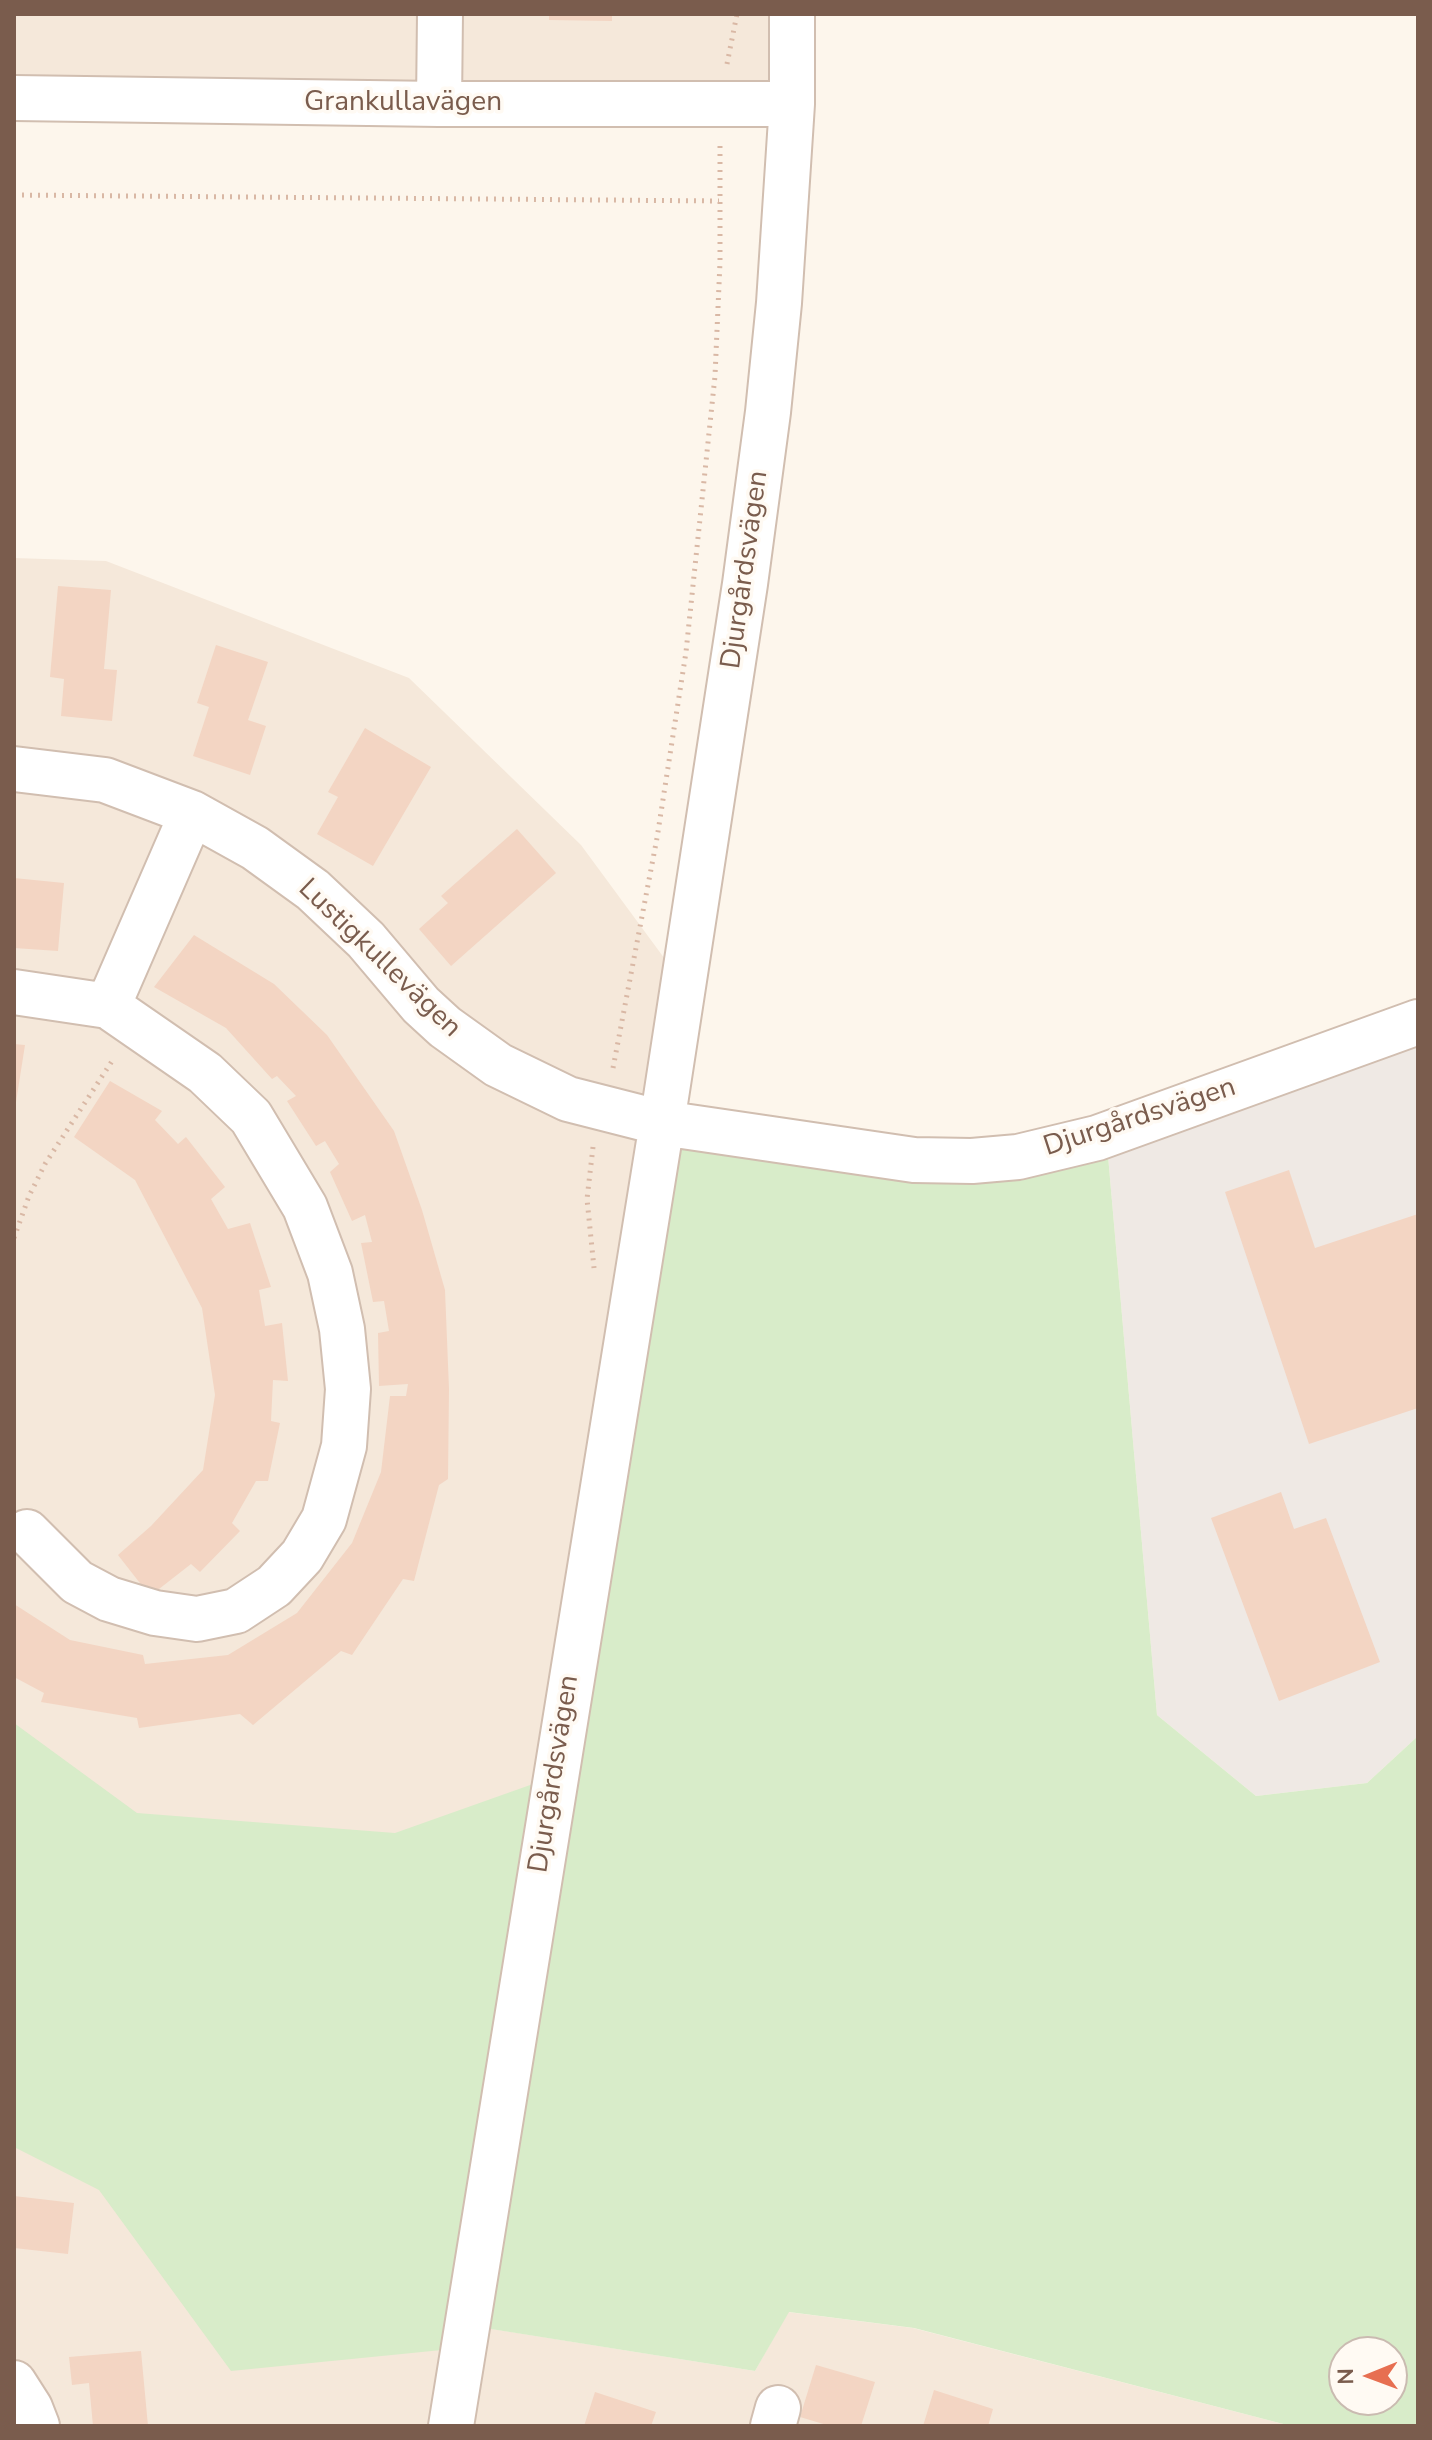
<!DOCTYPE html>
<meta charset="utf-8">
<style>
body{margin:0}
#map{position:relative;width:1432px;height:2440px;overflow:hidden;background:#fdf6ec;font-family:"Nunito Sans",sans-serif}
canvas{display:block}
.frame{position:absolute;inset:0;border:16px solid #7a5c4d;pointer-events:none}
.north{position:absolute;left:1328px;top:2336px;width:80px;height:80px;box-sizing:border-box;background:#fffaf3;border:2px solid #cabbb1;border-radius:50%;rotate:269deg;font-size:22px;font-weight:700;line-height:32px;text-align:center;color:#7a5c4d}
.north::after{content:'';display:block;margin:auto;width:28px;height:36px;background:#e76f51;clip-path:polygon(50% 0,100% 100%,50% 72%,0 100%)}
</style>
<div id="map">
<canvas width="1432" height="2440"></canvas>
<div class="frame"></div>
<div class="north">N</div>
</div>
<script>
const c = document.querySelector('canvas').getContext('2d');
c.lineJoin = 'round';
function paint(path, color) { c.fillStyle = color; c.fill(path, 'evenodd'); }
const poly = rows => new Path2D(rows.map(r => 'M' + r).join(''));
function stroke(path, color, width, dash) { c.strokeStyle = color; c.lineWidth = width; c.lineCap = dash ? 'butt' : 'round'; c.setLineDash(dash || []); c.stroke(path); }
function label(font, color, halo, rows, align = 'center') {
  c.font = font + ' "Nunito Sans",sans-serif'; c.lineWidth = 7; c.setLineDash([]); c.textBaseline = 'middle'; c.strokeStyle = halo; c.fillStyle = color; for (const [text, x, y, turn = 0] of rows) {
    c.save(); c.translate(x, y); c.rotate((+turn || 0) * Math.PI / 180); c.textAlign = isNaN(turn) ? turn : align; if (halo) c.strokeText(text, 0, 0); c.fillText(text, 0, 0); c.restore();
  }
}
paint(poly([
 [14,14,776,14,775,106,14,93],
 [14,558,106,561,409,678,581,845,684,985,665,1123,430,2319,755,2371,788,2312,913,2328,1291,2426,14,2426]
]), '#f5e8da');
paint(poly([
 [1418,1022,1418,1736,1367,1783,1256,1796,1157,1715,1106,1133]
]), '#efe9e4');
paint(poly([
 [665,1123,858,1148,1106,1133,1157,1715,1256,1796,1367,1783,1418,1736,1418,2426,1291,2426,914,2328,789,2312,755,2371,447,2322,442,2350,231,2371,99,2190,14,2147,14,1723,137,1813,395,1833,533,1784],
 [1344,2352,1392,2352,1392,2400,1344,2400]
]), '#d8ecc9');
paint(poly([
 [549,14,612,14,612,21,549,20],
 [58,586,111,590,104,669,117,670,112,721,61,716,64,679,50,677],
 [216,645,268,662,248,720,266,726,250,775,193,756,209,707,197,703],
 [365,728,431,767,373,866,317,834,338,797,328,792],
 [517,829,556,873,451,966,419,929,448,903,441,896],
 [14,878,64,883,58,951,14,948],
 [194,935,274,984,327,1035,394,1131,422,1210,445,1290,449,1389,448,1479,439,1485,414,1581,403,1579,352,1655,341,1651,253,1725,240,1714,139,1728,137,1718,41,1702,44,1693,14,1677,14,1604,70,1640,143,1655,145,1664,228,1655,297,1613,352,1543,381,1472,390,1396,406,1396,408,1384,379,1386,378,1333,389,1331,384,1301,373,1302,361,1243,372,1242,365,1215,352,1221,330,1172,339,1164,325,1141,316,1146,287,1101,296,1096,277,1076,272,1079,226,1028,154,987],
 [14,1044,25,1045,16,1102,14,1102],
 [110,1081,162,1111,155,1120,178,1144,186,1137,225,1187,211,1199,228,1229,250,1223,271,1287,259,1290,265,1326,282,1323,288,1381,273,1380,271,1421,280,1423,268,1481,256,1481,232,1523,240,1531,200,1572,191,1564,150,1596,118,1555,151,1526,203,1470,215,1395,202,1308,135,1180,74,1137],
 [1289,1170,1315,1248,1418,1214,1418,1408,1309,1444,1225,1192],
 [1281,1492,1294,1529,1326,1518,1380,1662,1279,1701,1211,1518],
 [14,2196,74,2203,68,2254,14,2248],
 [141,2351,148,2426,93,2426,89,2383,72,2385,69,2357],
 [816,2365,875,2382,861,2426,830,2426,800,2417],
 [934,2390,993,2409,988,2426,923,2426],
 [595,2392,656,2412,651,2426,584,2426]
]), '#f3d5c3');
const minor = poly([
 [14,98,439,104,792,104],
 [439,104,440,14],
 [14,769,105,780,192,813,255,848,313,890,366,940,421,1005,445,1027,498,1065,568,1099,662,1123,914,1160,972,1161,1018,1157,1097,1138,1418,1022],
 [14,992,108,1006,205,1073,251,1117,305,1207,330,1273,342,1329,348,1389,344,1446,324,1519,302,1556,274,1586,236,1611,197,1619,155,1613,109,1599,77,1582,27,1532],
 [108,1006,192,813],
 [14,2383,30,2408,37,2426],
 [451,2426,662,1123,745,584,768,412,779,303,792,104,792,14],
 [773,2426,778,2408]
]);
stroke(minor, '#d1beb0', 48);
stroke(poly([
 [727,64,737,14],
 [14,195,719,201],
 [613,1068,657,838,686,652,715,376,720,262,720,146],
 [593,1147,587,1199,594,1268],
 [14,1238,29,1196,45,1164,114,1058]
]), '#d9b8a5', 5, [2, 6]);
stroke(minor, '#fff', 44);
label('28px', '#7a5c4d', '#fffaf3', [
 ["Grankullavägen",403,103],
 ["Djurgårdsvägen",746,570,-82],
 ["Lustigkullevägen",379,959,44],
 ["Djurgårdsvägen",1140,1118,-18],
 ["Djurgårdsvägen",555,1774,-81]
]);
</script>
